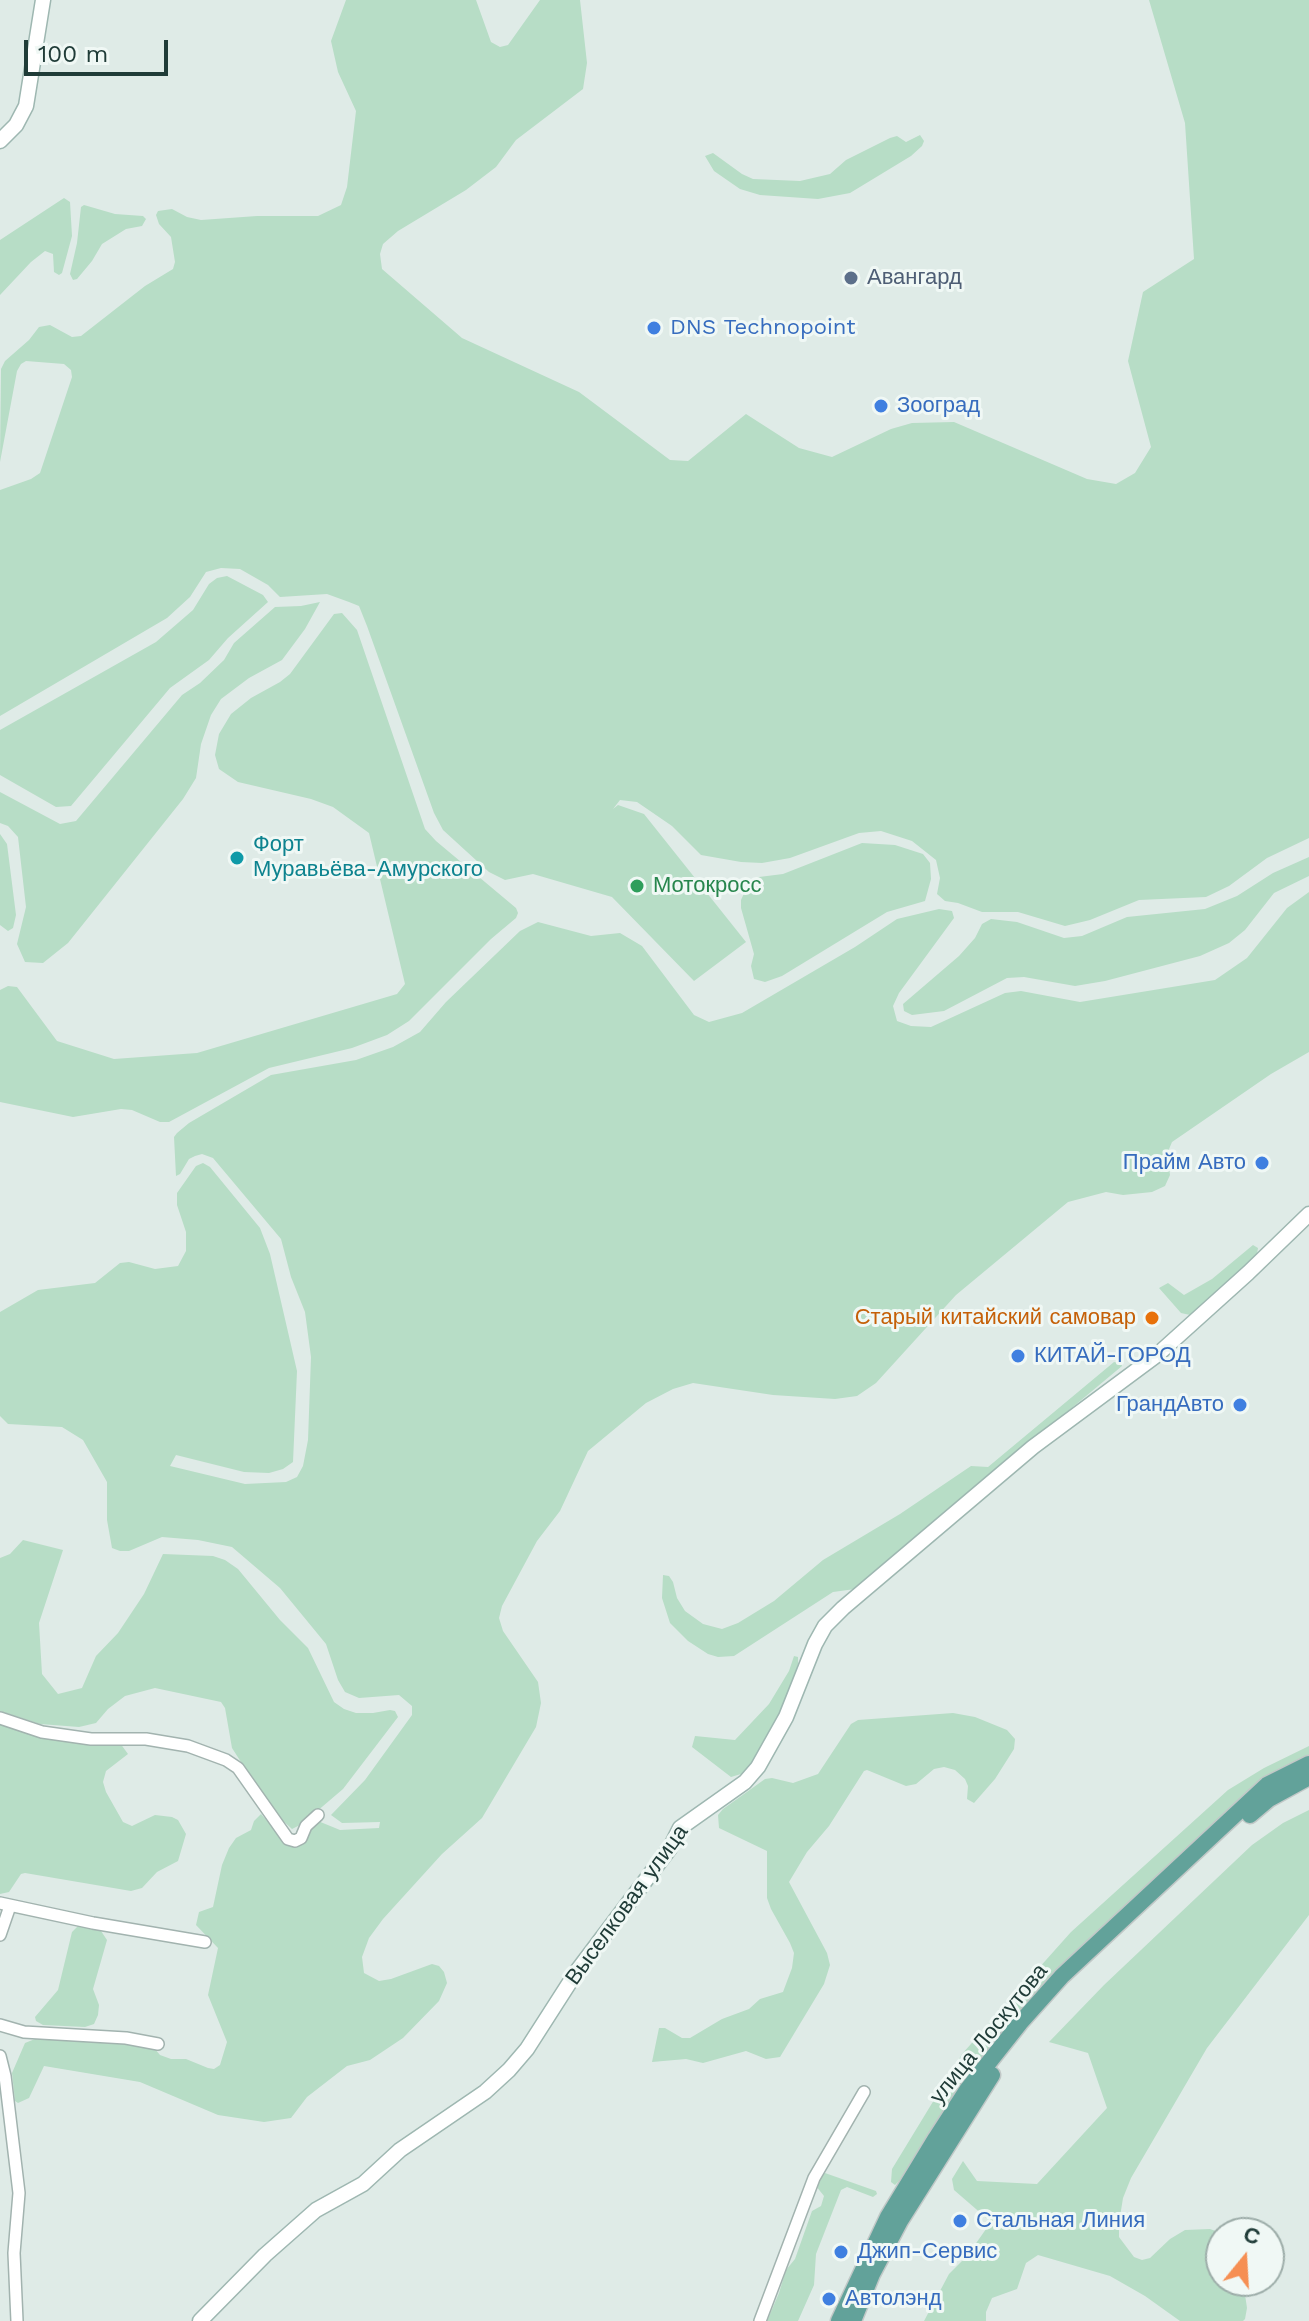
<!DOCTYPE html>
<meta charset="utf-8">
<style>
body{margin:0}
#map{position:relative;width:1309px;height:2321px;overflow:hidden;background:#dfebe7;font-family:"Work Sans",sans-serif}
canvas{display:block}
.north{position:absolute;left:1205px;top:2217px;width:80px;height:80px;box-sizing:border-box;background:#f0f8f5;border:2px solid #9dada9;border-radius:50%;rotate:18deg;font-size:22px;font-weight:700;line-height:32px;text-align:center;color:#203c38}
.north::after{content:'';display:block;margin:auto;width:28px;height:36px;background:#f68f53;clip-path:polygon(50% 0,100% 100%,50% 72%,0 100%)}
.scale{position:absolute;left:24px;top:40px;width:144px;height:36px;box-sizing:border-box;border:4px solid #203c38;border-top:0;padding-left:10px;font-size:24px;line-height:28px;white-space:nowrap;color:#203c38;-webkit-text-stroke:6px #f0f8f5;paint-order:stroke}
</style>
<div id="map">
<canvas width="1309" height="2321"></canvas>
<div class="north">С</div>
<div class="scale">100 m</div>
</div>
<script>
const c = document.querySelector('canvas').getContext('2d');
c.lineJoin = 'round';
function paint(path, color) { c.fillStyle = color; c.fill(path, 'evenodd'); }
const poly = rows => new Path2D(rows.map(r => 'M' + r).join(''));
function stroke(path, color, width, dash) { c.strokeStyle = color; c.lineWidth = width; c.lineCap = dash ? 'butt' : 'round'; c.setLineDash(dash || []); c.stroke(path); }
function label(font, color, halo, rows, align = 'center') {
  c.font = font + ' "Work Sans",sans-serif'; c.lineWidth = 6; c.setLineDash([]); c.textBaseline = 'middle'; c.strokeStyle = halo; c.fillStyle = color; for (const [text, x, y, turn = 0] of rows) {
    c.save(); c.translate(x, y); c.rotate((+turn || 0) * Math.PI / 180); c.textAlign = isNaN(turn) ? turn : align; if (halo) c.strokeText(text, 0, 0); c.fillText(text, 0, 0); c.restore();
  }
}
paint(poly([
 [346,0,476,0,491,42,500,47,508,45,540,0,580,0,587,63,583,89,516,140,496,167,466,190,398,231,383,244,380,254,382,269,462,338,579,392,670,460,688,461,746,414,799,448,832,457,891,429,912,423,954,422,1087,479,1116,484,1135,473,1151,447,1128,361,1143,292,1194,259,1185,123,1149,0,1309,0,1309,838,1267,858,1229,886,1206,897,1139,900,1090,920,1065,926,1018,912,982,912,958,903,945,901,937,894,940,878,936,860,912,841,881,831,859,833,790,858,762,863,741,862,701,855,672,826,637,802,620,800,613,809,618,805,644,814,746,942,694,981,612,897,533,874,505,880,489,872,443,830,434,813,367,626,359,606,349,602,327,594,280,597,268,585,240,569,221,568,206,572,190,597,167,618,0,716,0,490,31,479,40,473,72,377,71,370,64,364,26,361,21,364,17,371,0,462,1,369,5,361,29,340,39,327,50,325,72,337,81,336,145,286,173,269,175,262,171,237,159,224,156,215,158,211,172,209,187,217,201,220,257,216,318,216,341,205,347,187,356,111,338,72,331,41],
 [920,135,924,141,922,146,911,156,850,193,818,199,760,195,740,189,714,171,705,156,713,153,742,174,753,179,800,181,830,174,846,160,890,138,897,136,906,142],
 [64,198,70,202,72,236,62,273,59,275,54,272,53,254,45,251,31,262,0,295,0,240],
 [84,205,115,214,143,216,146,219,142,226,126,229,102,244,92,261,77,279,73,280,70,274,77,243,81,207],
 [227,576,263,595,268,602,228,638,209,660,170,688,71,806,56,807,0,775,0,730,156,642,193,610,209,584,217,578],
 [320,602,305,629,282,660,249,678,221,699,211,715,201,744,196,778,183,799,68,943,43,963,25,962,17,944,26,907,18,837,8,826,0,823,0,792,60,824,76,821,182,695,200,683,224,660,234,643,275,607,301,606],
 [342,613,357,630,425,829,436,841,516,908,518,913,516,918,491,939,409,1021,387,1035,352,1048,269,1068,169,1122,160,1122,132,1110,121,1109,73,1117,0,1102,0,990,8,986,17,987,57,1041,114,1059,197,1053,397,994,405,984,369,833,333,807,311,799,238,782,219,769,215,755,219,734,231,714,251,698,280,682,290,674,334,614],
 [0,834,7,844,16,915,13,928,8,931,0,925],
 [862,843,895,845,923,854,930,863,931,879,925,901,887,912,782,976,765,982,754,979,751,966,754,954,741,908,741,900,746,889,759,877,783,874],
 [1309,857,1309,876,1274,893,1245,930,1229,943,1200,956,1105,981,1075,986,1024,977,1007,978,944,1011,912,1015,904,1011,903,1004,959,956,975,938,982,924,991,919,1017,922,1064,938,1082,936,1127,917,1205,909,1237,896,1273,873],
 [1309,892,1309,1052,1271,1074,1172,1142,1167,1154,1170,1175,1165,1186,1152,1192,1123,1195,1106,1192,1068,1202,956,1295,876,1383,857,1396,835,1399,773,1395,693,1383,673,1389,646,1403,588,1451,560,1511,537,1541,502,1606,499,1618,503,1631,538,1682,541,1703,536,1727,482,1818,442,1854,383,1919,369,1938,362,1957,364,1973,379,1981,391,1979,432,1964,439,1966,444,1972,447,1983,439,2001,403,2038,370,2060,347,2066,307,2097,291,2118,264,2122,218,2115,140,2082,44,2066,29,2098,18,2103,15,2101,12,2073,25,2043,35,2039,123,2042,154,2048,160,2055,171,2059,186,2059,208,2068,214,2069,220,2065,227,2042,208,1995,218,1948,196,1925,199,1912,213,1907,222,1865,229,1848,236,1838,251,1830,254,1821,261,1814,285,1841,306,1833,318,1821,340,1830,379,1828,380,1822,342,1823,331,1815,365,1780,412,1715,412,1706,399,1695,359,1698,345,1692,338,1680,326,1644,280,1588,232,1547,198,1540,162,1537,129,1551,120,1551,112,1548,107,1520,107,1482,83,1440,62,1427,8,1424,0,1416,0,1312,38,1290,95,1283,120,1263,129,1262,155,1269,178,1266,186,1251,186,1232,177,1205,177,1193,196,1166,203,1163,210,1167,260,1228,270,1254,297,1371,293,1462,283,1469,269,1473,244,1472,176,1455,170,1466,245,1484,286,1482,297,1477,303,1466,308,1440,311,1357,305,1312,291,1277,281,1239,213,1158,202,1154,195,1156,189,1159,180,1174,176,1176,174,1137,177,1133,189,1123,271,1075,356,1060,393,1047,420,1032,446,1002,520,931,538,922,591,936,620,933,642,946,694,1015,709,1022,742,1013,855,947,897,919,939,909,952,911,954,918,899,993,893,1006,897,1021,911,1026,931,1027,1005,993,1021,991,1080,1002,1215,980,1247,958,1287,908],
 [1253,1245,1258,1248,1257,1254,1196,1313,1190,1315,1181,1313,1159,1288,1168,1283,1184,1295,1212,1279],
 [1114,1362,1121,1363,1122,1366,855,1589,833,1592,734,1656,718,1657,708,1654,688,1641,670,1623,662,1598,663,1575,669,1576,673,1582,677,1598,685,1611,703,1624,722,1629,738,1623,774,1601,823,1560,900,1514,971,1466,988,1467],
 [23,1540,63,1550,39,1623,42,1674,58,1694,82,1688,96,1656,118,1633,144,1594,163,1554,213,1556,225,1560,238,1569,280,1620,308,1648,334,1702,344,1709,356,1713,373,1713,390,1710,395,1711,398,1717,343,1789,302,1824,292,1829,281,1819,259,1790,232,1748,225,1708,221,1702,155,1688,125,1696,108,1709,96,1723,79,1727,40,1724,0,1711,0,1558,10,1554],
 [794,1656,798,1657,798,1664,784,1711,753,1763,741,1774,731,1777,692,1747,695,1736,735,1740,769,1704,789,1671],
 [953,1713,975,1717,1007,1730,1015,1739,1014,1749,995,1779,974,1803,967,1799,968,1786,965,1779,955,1770,944,1767,934,1769,916,1784,906,1786,867,1770,864,1771,829,1826,807,1852,789,1882,827,1953,830,1965,824,1984,780,2057,766,2059,746,2051,703,2063,686,2059,652,2062,659,2028,665,2028,682,2038,690,2038,722,2019,749,2009,760,1999,783,1992,792,1968,794,1953,790,1943,771,1909,767,1898,767,1851,719,1828,718,1815,723,1809,765,1779,772,1778,793,1783,818,1774,851,1724,858,1720],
 [0,1720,120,1743,128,1754,106,1771,103,1782,106,1792,123,1822,132,1826,155,1815,172,1817,178,1820,186,1834,178,1861,157,1872,142,1888,131,1891,25,1873,21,1874,9,1892,0,1894],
 [1309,1746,1309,1759,1278,1771,1246,1793,1135,1902,1079,1951,1023,2006,977,2063,899,2181,895,2185,891,2182,892,2169,962,2054,1071,1932,1228,1790,1264,1768],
 [1309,1810,1309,1915,1207,2048,1131,2178,1123,2198,1119,2223,1119,2237,1134,2257,1142,2260,1150,2258,1170,2239,1185,2230,1210,2229,1221,2233,1221,2281,1243,2281,1247,2308,1245,2319,1243,2321,1180,2321,1145,2296,1110,2276,1038,2255,1026,2263,1017,2289,992,2298,986,2312,986,2321,924,2321,949,2274,967,2256,991,2222,954,2190,952,2179,963,2161,977,2181,1037,2184,1107,2108,1088,2053,1049,2042,1104,1985,1252,1845,1283,1823],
 [78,1926,101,1931,107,1940,93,1989,99,2005,98,2015,94,2024,85,2027,43,2025,36,2021,35,2017,58,1990,72,1932],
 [825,2173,876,2191,877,2194,873,2197,847,2187,841,2190,816,2254,814,2285,798,2321,767,2321,779,2293,786,2270,795,2259,812,2211,821,2206,824,2196,816,2186,821,2175]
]), '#b7ddc6');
const street = poly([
 [0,1718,42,1732,91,1739,146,1739,188,1746,226,1760,238,1768,288,1839,295,1841,301,1838,306,1826,318,1815],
 [0,1903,93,1923,205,1942],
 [0,1935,10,1906],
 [0,2025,24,2032,126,2038,158,2044],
 [0,2056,5,2076,19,2193,14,2253,17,2321],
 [760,2321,814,2178,864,2092]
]);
const secondary = poly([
 [0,141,16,125,26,106,43,0],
 [200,2321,265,2255,316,2210,363,2184,400,2150,485,2092,509,2070,527,2049,577,1971,670,1848,680,1828,745,1782,758,1767,786,1717,815,1644,825,1626,843,1608,1033,1447,1157,1355,1248,1273,1309,1214]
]);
const primary = poly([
 [1250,1815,1269,1799,1309,1777],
 [839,2321,888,2217,936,2138,967,2090,1020,2023,1062,1976,1267,1785,1309,1764],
 [853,2321,872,2274,900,2221,992,2075]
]);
stroke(street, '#a2b3af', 14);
stroke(secondary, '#9eb7b1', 17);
stroke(primary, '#c1c8c7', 19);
stroke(street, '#fff', 11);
stroke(secondary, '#fff', 14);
stroke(primary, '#62a29a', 16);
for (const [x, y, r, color] of [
 [851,278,8,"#5c6f8a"],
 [654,328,8,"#3f7fe0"],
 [881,406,8,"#3f7fe0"],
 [237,858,8,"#0f9aa8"],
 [637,886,8,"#2e9e5b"],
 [1262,1163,8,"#3f7fe0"],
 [1152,1318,8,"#e8710a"],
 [1018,1356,8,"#3f7fe0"],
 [1240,1405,8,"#3f7fe0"],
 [960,2221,8,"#3f7fe0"],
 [841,2252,8,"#3f7fe0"],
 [829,2299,8,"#3f7fe0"]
]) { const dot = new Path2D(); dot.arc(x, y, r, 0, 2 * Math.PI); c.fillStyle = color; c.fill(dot); stroke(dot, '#f0f8f5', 3); }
label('22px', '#4e5e75', '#f0f8f5', [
 ["Авангард",867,278]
], 'left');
label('22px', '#366cbe', '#f0f8f5', [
 ["DNS Technopoint",670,328],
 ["Зооград",897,406],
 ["Прайм Авто",1246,1163,"right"],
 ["КИТАЙ-ГОРОД",1034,1356],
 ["ГрандАвто",1224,1405,"right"],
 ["Стальная Линия",976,2221],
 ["Джип-Сервис",857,2252],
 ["Автолэнд",845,2299]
], 'left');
label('22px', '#0d838f', '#f0f8f5', [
 ["Форт",253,845],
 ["Муравьёва-Амурского",253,870]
], 'left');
label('22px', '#27864d', '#f0f8f5', [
 ["Мотокросс",653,886]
], 'left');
label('22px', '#c56008', '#f0f8f5', [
 ["Старый китайский самовар",1136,1318]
], 'right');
label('22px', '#203c38', '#f0f8f5', [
 ["Выселковая улица",627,1905,-54],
 ["улица Лоскутова",989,2034,-51]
]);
</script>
